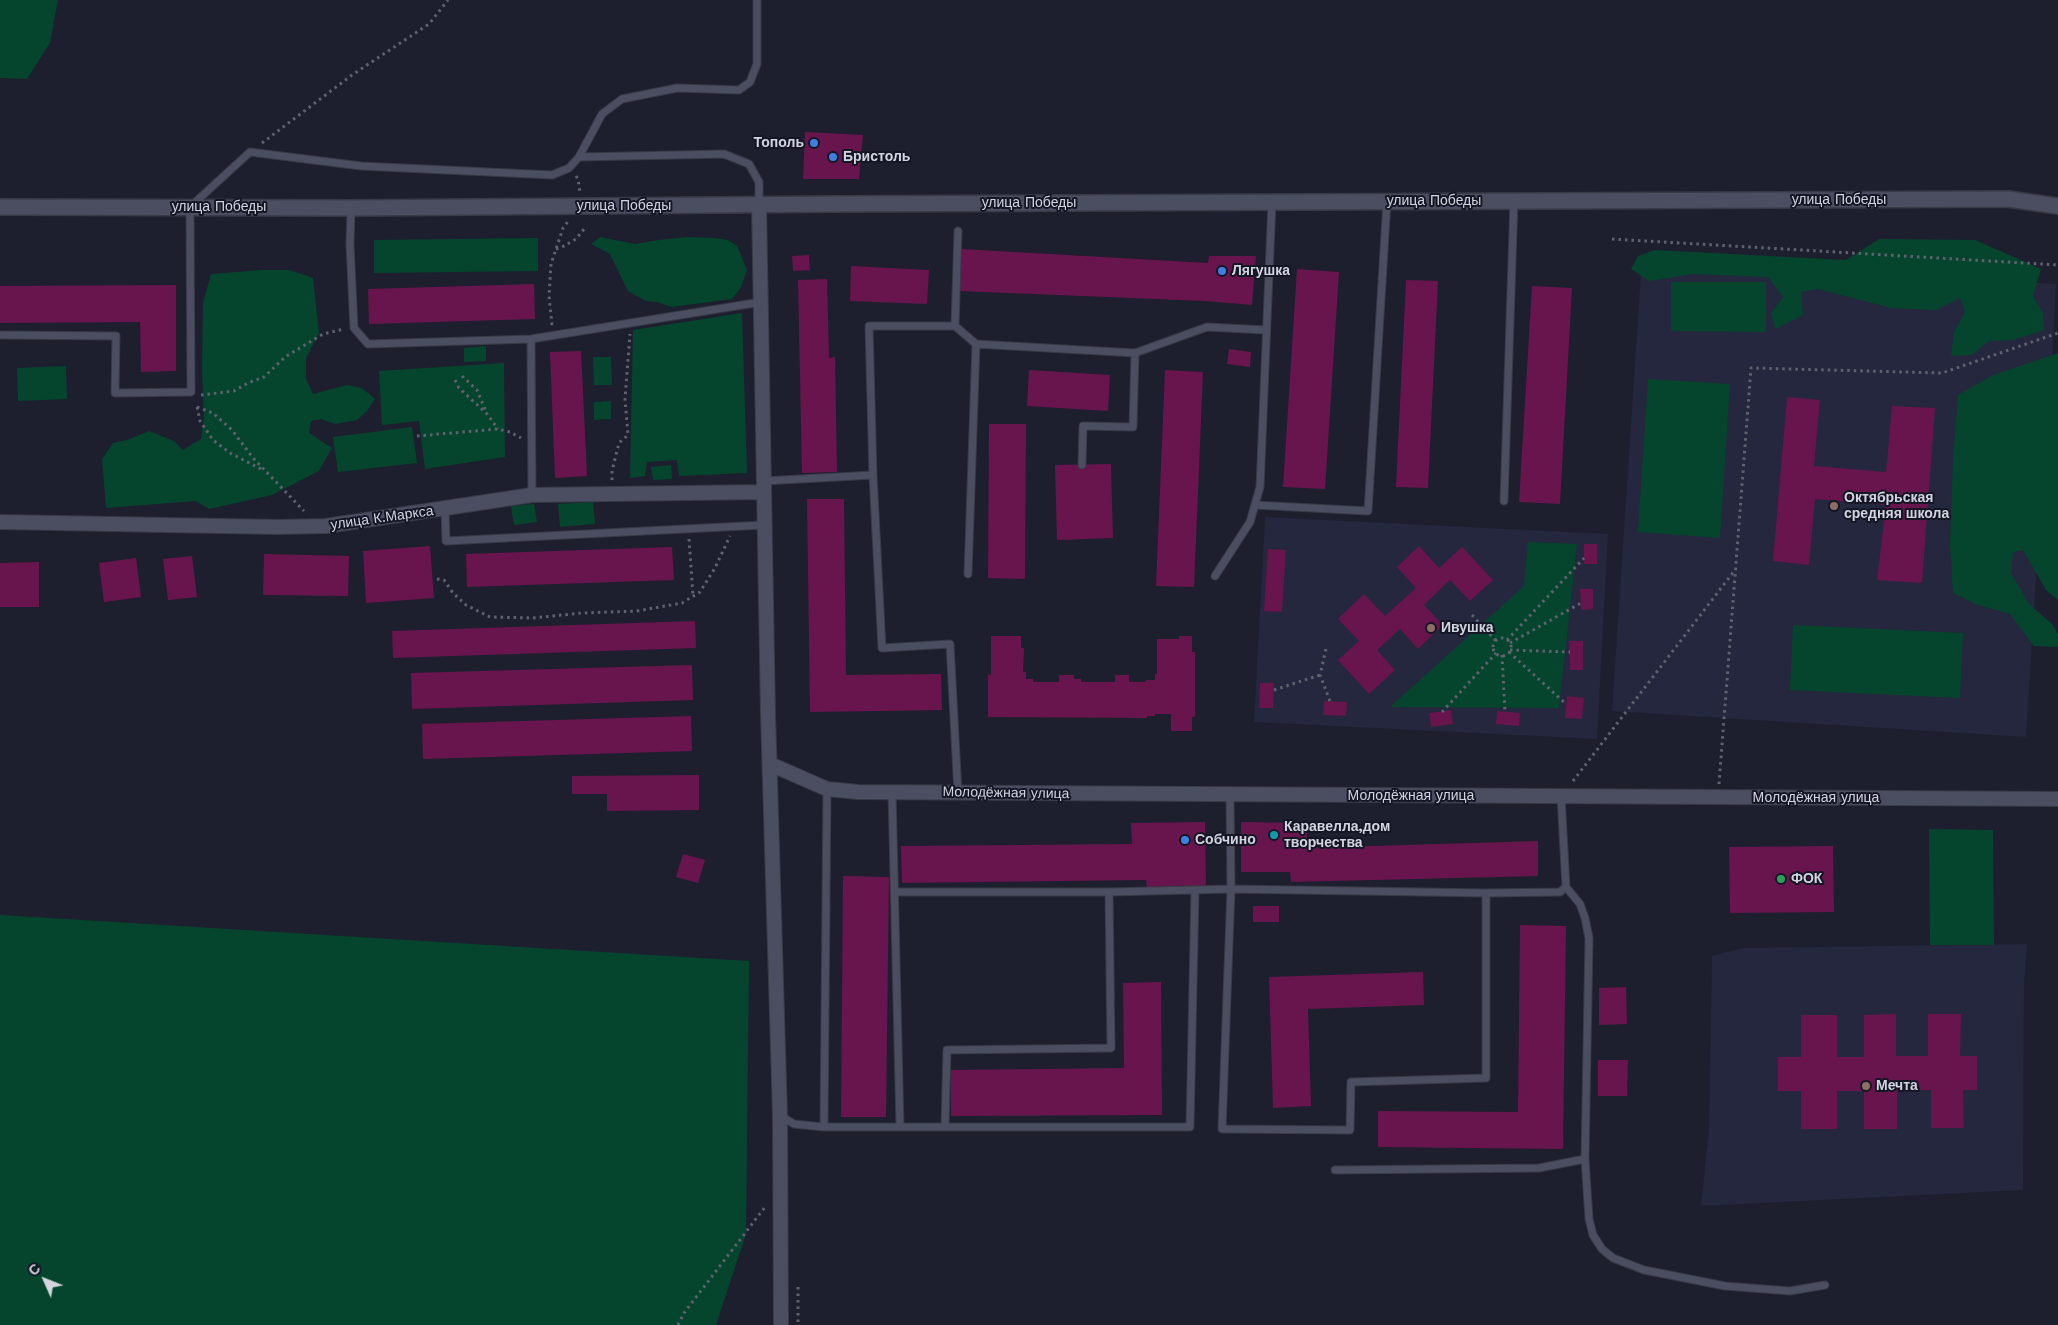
<!DOCTYPE html>
<meta charset="utf-8">
<style>
body{margin:0}
#map{position:relative;width:2058px;height:1325px;overflow:hidden;background:#1d1f2f;font-family:"Work Sans",sans-serif}
canvas{display:block}
.north{position:absolute;left:20px;top:1255px;width:50px;height:50px;-webkit-text-stroke:4px #141625;paint-order:stroke;rotate:314deg;font-size:14px;font-weight:700;line-height:20px;text-align:center;color:#d2d4df}
.north::after{content:'';display:block;margin:auto;width:18px;height:22px;background:#d2d4df;clip-path:polygon(50% 0,100% 100%,50% 72%,0 100%)}
</style>
<div id="map">
<canvas width="2058" height="1325"></canvas>
<div class="north">С</div>
</div>
<script>
const c = document.querySelector('canvas').getContext('2d');
c.lineJoin = 'round';
function paint(path, color) { c.fillStyle = color; c.fill(path, 'evenodd'); }
const poly = rows => new Path2D(rows.map(r => 'M' + r).join(''));
function stroke(path, color, width, dash) { c.strokeStyle = color; c.lineWidth = width; c.lineCap = dash ? 'butt' : 'round'; c.setLineDash(dash || []); c.stroke(path); }
function label(font, color, halo, rows, align = 'center') {
  c.font = font + ' "Work Sans",sans-serif'; c.lineWidth = 4; c.setLineDash([]); c.textBaseline = 'middle'; c.strokeStyle = halo; c.fillStyle = color; for (const [text, x, y, turn = 0] of rows) {
    c.save(); c.translate(x, y); c.rotate((+turn || 0) * Math.PI / 180); c.textAlign = isNaN(turn) ? turn : align; if (halo) c.strokeText(text, 0, 0); c.fillText(text, 0, 0); c.restore();
  }
}
paint(poly([
 [1642,257,2056,284,2048,449,2037,563,2026,737,1612,711],
 [1265,517,1608,534,1597,739,1254,722],
 [2027,944,2024,987,2023,1190,1701,1206,1709,1129,1712,956,1743,948]
]), '#24273d');
paint(poly([
 [0,0,58,0,50,43,27,79,0,78],
 [600,237,635,244,659,240,687,237,714,238,728,240,737,246,747,270,741,287,732,299,671,307,657,302,646,301,628,291,610,254,591,244],
 [538,238,538,271,374,273,374,240],
 [1879,239,1975,240,2041,269,2033,296,2043,313,2044,330,2013,340,1989,341,1972,355,1951,356,1954,332,1965,312,1960,298,1936,310,1891,308,1818,289,1801,292,1803,315,1775,329,1771,313,1783,297,1768,277,1693,274,1649,281,1631,269,1638,256,1655,250,1846,260],
 [261,270,289,270,313,278,319,333,306,358,306,378,313,394,347,385,362,388,375,399,367,411,357,420,335,424,321,419,311,421,309,433,332,448,319,471,272,495,209,509,196,501,106,508,102,459,113,443,127,440,149,431,174,441,183,450,201,439,204,418,202,370,203,303,211,274],
 [1671,282,1766,282,1766,332,1671,331],
 [742,313,747,473,679,476,677,460,647,462,645,476,630,478,633,330],
 [486,346,486,361,464,362,464,348],
 [2058,353,2058,600,2046,590,2023,550,2013,552,2011,573,2029,604,2052,624,2058,634,2058,647,2034,646,2010,614,1978,605,1953,593,1950,544,1953,460,1958,395,1993,375],
 [593,357,611,357,612,385,594,385],
 [504,363,505,457,425,469,419,421,382,425,379,371],
 [66,366,67,399,18,401,17,368],
 [1648,379,1730,384,1720,538,1638,532],
 [611,401,611,419,594,420,594,402],
 [412,427,417,463,338,472,333,437],
 [671,465,672,479,653,480,651,467],
 [593,502,595,524,560,527,558,504],
 [534,504,537,522,514,525,511,506],
 [1528,542,1577,544,1559,708,1390,707,1524,586],
 [1793,625,1963,633,1960,698,1790,690],
 [1929,829,1993,830,1994,945,1930,945],
 [0,915,749,961,746,1234,716,1325,0,1325]
]), '#05452d');
paint(poly([
 [805,132,863,135,859,179,803,179],
 [961,249,1208,263,1209,256,1256,256,1252,305,1205,301,959,291],
 [809,255,810,270,793,271,792,256],
 [851,266,929,270,927,304,850,301],
 [1297,269,1339,272,1325,489,1283,487],
 [827,279,829,358,835,357,837,472,802,473,798,280],
 [1406,280,1438,281,1428,488,1396,487],
 [534,284,535,319,369,324,368,289],
 [176,285,176,371,141,372,140,322,0,323,0,286],
 [1532,286,1572,288,1560,504,1519,502],
 [1229,349,1251,352,1250,367,1227,364],
 [581,351,587,476,555,478,550,352],
 [1029,370,1110,375,1108,411,1027,406],
 [1165,370,1203,372,1194,587,1156,586],
 [1787,397,1820,400,1814,466,1886,472,1892,406,1935,408,1922,583,1877,580,1886,505,1815,499,1809,565,1773,561],
 [989,424,1026,424,1025,579,988,578],
 [1111,464,1113,538,1057,540,1055,465],
 [807,499,844,499,846,675,941,674,942,710,810,712],
 [1584,544,1597,544,1597,564,1584,564],
 [430,546,434,598,366,603,363,551],
 [1419,546,1439,568,1462,547,1493,580,1470,601,1450,580,1424,605,1443,625,1418,649,1400,629,1377,650,1395,670,1369,694,1338,660,1359,641,1338,619,1364,594,1385,616,1416,588,1397,567],
 [672,547,674,580,467,587,466,554],
 [1268,549,1286,550,1282,612,1264,611],
 [264,554,349,556,348,596,263,595],
 [192,556,197,597,168,600,163,559],
 [136,558,141,597,104,602,99,563],
 [39,562,39,607,0,607,0,563],
 [1580,589,1593,589,1593,609,1581,610],
 [695,621,696,648,393,658,392,631],
 [991,636,1021,636,1021,648,1024,648,1023,672,1026,672,1026,679,1033,679,1033,682,1059,682,1059,675,1074,675,1074,679,1081,679,1081,682,1115,682,1115,675,1129,675,1129,682,1146,682,1146,680,1155,680,1155,674,1157,674,1157,639,1179,639,1179,636,1192,636,1192,652,1195,652,1195,717,1192,717,1192,731,1171,731,1171,714,1155,714,1155,716,1147,716,1147,718,988,717,988,674,991,675],
 [1569,641,1583,641,1583,670,1570,670],
 [692,665,693,700,412,709,411,673],
 [1260,683,1274,683,1273,708,1259,708],
 [1567,696,1584,698,1582,719,1565,718],
 [1324,701,1347,702,1346,716,1323,715],
 [1451,710,1453,724,1431,727,1429,713],
 [1497,711,1520,713,1519,726,1496,724],
 [691,716,692,751,423,759,422,724],
 [699,775,699,810,607,811,607,794,572,794,572,776],
 [1205,822,1206,886,1147,887,1146,880,902,883,901,846,1132,844,1131,823],
 [1241,822,1307,823,1307,848,1538,841,1538,876,1291,882,1290,872,1241,872],
 [1833,846,1834,912,1730,913,1729,847],
 [683,854,705,860,698,883,676,877],
 [843,876,889,877,886,1117,841,1117],
 [1253,906,1279,906,1279,922,1253,922],
 [1520,925,1566,926,1563,1149,1378,1147,1378,1111,1518,1112],
 [1423,972,1424,1005,1308,1009,1311,1106,1273,1108,1269,977],
 [1161,982,1162,1115,951,1116,951,1070,1124,1068,1123,983],
 [1626,987,1627,1024,1599,1025,1599,988],
 [1896,1014,1896,1056,1928,1056,1928,1014,1961,1014,1960,1056,1977,1056,1977,1090,1963,1090,1964,1128,1931,1128,1931,1090,1897,1090,1897,1129,1864,1129,1864,1091,1837,1091,1837,1129,1801,1129,1801,1091,1778,1091,1778,1057,1801,1057,1801,1015,1837,1015,1837,1057,1864,1057,1864,1015],
 [1598,1060,1628,1060,1627,1096,1598,1096]
]), '#67154c');
const lane = poly([
 [579,157,724,154,749,164,759,182,759,204],
 [351,208,350,245,354,328,368,344,531,339,761,302],
 [955,326,976,344,1135,353,1207,327,1266,330],
 [0,335,116,336,115,393,191,392,190,207,250,152,361,166,552,175,569,168,579,157,602,114,622,99,677,88,739,90,750,82,757,64,757,0],
 [531,339,532,495],
 [1082,465,1083,426,1133,427,1135,353],
 [873,475,869,326,955,326,958,231],
 [764,481,873,475,882,648,950,644,958,793],
 [1504,501,1514,201],
 [1255,505,1368,511,1387,201],
 [445,509,446,541,764,525],
 [968,574,976,344],
 [1215,576,1250,522,1260,487,1272,202],
 [892,792,900,1127],
 [1230,796,1231,889,1222,1129,1350,1130,1351,1082,1486,1078,1486,893],
 [1566,887,1580,904,1585,918,1589,938,1585,1159,1589,1219,1593,1235,1602,1249,1613,1258,1644,1270,1725,1286,1790,1291,1825,1285],
 [895,892,1109,892,1231,889,1486,893,1560,892,1566,887,1561,796],
 [781,1116,794,1124,824,1127,1190,1127,1195,890],
 [824,1127,827,789],
 [945,1127,947,1050,1111,1048,1109,892],
 [1335,1170,1539,1168,1585,1159]
]);
const street = poly([
 [759,204,768,714,780,1116,781,1325],
 [0,522,278,527,326,526,532,495,763,492],
 [770,764,827,789,858,792,2058,799]
]);
const secondary = poly([
 [0,207,351,208,836,204,2008,199,2058,206]
]);
stroke(lane, '#383a46', 9);
stroke(street, '#383a46', 16);
stroke(secondary, '#383a46', 18);
stroke(poly([
 [262,143,352,75,429,24,448,0],
 [576,176,578,179,580,192],
 [1612,239,2058,265],
 [556,249,564,246,576,239,585,228],
 [552,325,549,296,551,264,563,228,569,220],
 [462,376,477,390,487,414],
 [455,380,459,388,487,414,498,429],
 [201,395,234,391,248,383,264,377,285,357,323,334,344,329],
 [197,407,213,413,232,430,253,458,304,511],
 [197,407,200,421,213,440,230,453,261,469],
 [417,436,498,429,510,432,521,438],
 [612,480,612,471,619,443,628,435,625,399,630,334],
 [689,539,693,596],
 [437,579,444,580,453,593,466,605,490,617,533,618,582,613,637,611,682,603,700,592,715,568,730,536],
 [1472,615,1496,641],
 '1493 647a9 9 0 1 1 18 0a9 9 0 1 1-18 0Z',
 [1507,640,1584,558],
 [1510,643,1581,603],
 [1326,649,1320,675,1330,701],
 [1510,650,1570,652],
 [1509,652,1566,704],
 [1502,655,1505,712],
 [1274,690,1320,675],
 [1442,712,1496,653],
 [1573,781,1735,570],
 [1719,784,1751,368,1942,373,2058,333],
 [798,1287,798,1325],
 [678,1325,684,1313,765,1207]
]), '#606270', 3, [2.5, 4]);
stroke(lane, '#4b4e60', 7);
stroke(street, '#4b4e60', 14);
stroke(secondary, '#4b4e60', 15);
for (const [x, y, r, color] of [
 [814,143,5,"#3f7fe0"],
 [833,157,5,"#3f7fe0"],
 [1222,271,5,"#3f7fe0"],
 [1834,506,5,"#8d6e63"],
 [1431,628,5,"#8d6e63"],
 [1274,835,5,"#0f9aa8"],
 [1185,840,5,"#3f7fe0"],
 [1781,879,5,"#2e9e5b"],
 [1866,1086,5,"#8d6e63"]
]) { const dot = new Path2D(); dot.arc(x, y, r, 0, 2 * Math.PI); c.fillStyle = color; c.fill(dot); stroke(dot, '#141625', 2); }
label('bold 14px', '#d2d4df', '#141625', [
 ["Тополь",804,143,"right"],
 ["Бристоль",843,157],
 ["Лягушка",1232,271],
 ["Октябрьская",1844,498],
 ["средняя школа",1844,514],
 ["Ивушка",1441,628],
 ["Каравелла,дом",1284,827],
 ["творчества",1284,843],
 ["Собчино",1195,840],
 ["ФОК",1791,879],
 ["Мечта",1876,1086]
], 'left');
label('14px', '#d2d4df', '#141625', [
 ["улица Победы",1839,200],
 ["улица Победы",1434,201],
 ["улица Победы",1029,203],
 ["улица Победы",624,206],
 ["улица Победы",219,207],
 ["улица К.Маркса",382,518,-8],
 ["Молодёжная улица",1006,793,1],
 ["Молодёжная улица",1411,796],
 ["Молодёжная улица",1816,798]
]);
</script>
